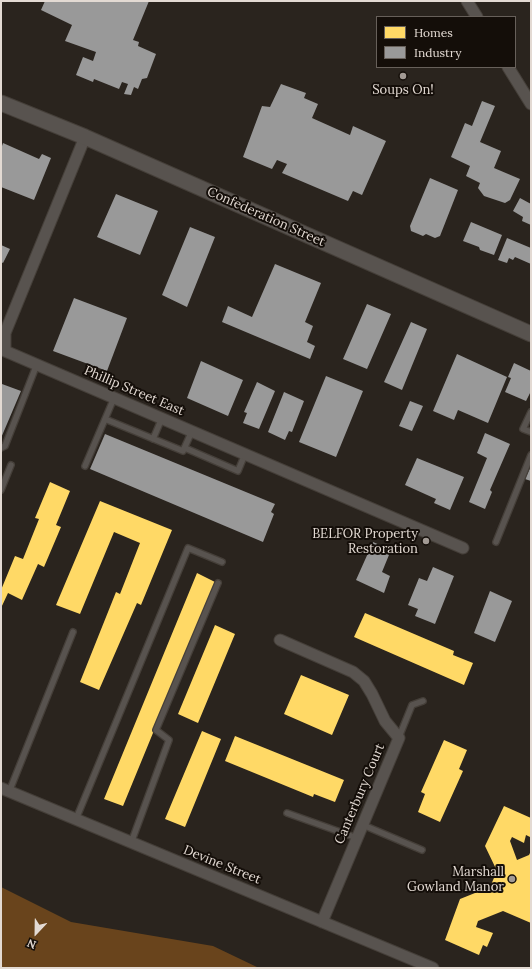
<!DOCTYPE html>
<style>
body{margin:0}
#map{position:relative;width:532px;height:969px;overflow:hidden;background:#2a241e;font-family:Lora,serif}
canvas{display:block}
.frame{position:absolute;inset:0;border:2px solid #e3dad3;pointer-events:none}
.legend{position:absolute;left:376px;top:16px;width:140px;height:52px;box-sizing:border-box;background:#140e09;border:1px solid #67605a;margin:0;padding:5px 7px;list-style:none;font-size:12px;color:#e3dad3}
.legend li{display:flex;align-items:center;gap:8px;height:20px}
.legend b{width:20px;border:1px solid #67605a}
.north{position:absolute;left:16px;top:913px;width:40px;height:40px;-webkit-text-stroke:3px #140e09;paint-order:stroke;rotate:202deg;font-size:11px;font-weight:700;line-height:16px;text-align:center;color:#e3dad3}
.north::after{content:'';display:block;margin:auto;width:14px;height:18px;background:#e3dad3;clip-path:polygon(50% 0,100% 100%,50% 72%,0 100%)}
</style>
<div id="map">
<canvas width="532" height="969"></canvas>
<div class="frame"></div>
<ul class="legend">
<li><b style="height:11px;background:#ffd966"></b>Homes</li>
<li><b style="height:11px;background:#999"></b>Industry</li>
</ul>
<div class="north">N</div>
</div>
<script>
const c = document.querySelector('canvas').getContext('2d');
c.lineJoin = 'round';
function paint(path, color) { c.fillStyle = color; c.fill(path, 'evenodd'); }
const poly = rows => new Path2D(rows.map(r => 'M' + r).join(''));
function stroke(path, color, width, dash) { c.strokeStyle = color; c.lineWidth = width; c.lineCap = dash ? 'butt' : 'round'; c.setLineDash(dash || []); c.stroke(path); }
function label(font, color, halo, rows, align = 'center') {
  c.font = font + ' Lora,serif'; c.lineWidth = 4; c.setLineDash([]); c.textBaseline = 'middle'; c.strokeStyle = halo; c.fillStyle = color; for (const [text, x, y, turn = 0] of rows) {
    c.save(); c.translate(x, y); c.rotate((+turn || 0) * Math.PI / 180); c.textAlign = isNaN(turn) ? turn : align; if (halo) c.strokeText(text, 0, 0); c.fillText(text, 0, 0); c.restore();
  }
}
paint(poly([
 [1,887,71,922,213,946,259,968,1,968]
]), '#69441c');
paint(poly([
 [50,482,70,491,56,525,61,527,44,567,38,564,22,600,8,593,1,608,1,590,15,556,23,559,39,519,35,518],
 [100,501,172,530,141,605,137,603,99,690,80,682,116,592,120,594,140,543,114,532,80,614,56,605],
 [197,573,215,582,123,806,104,799],
 [365,613,454,651,453,655,473,663,464,685,354,637],
 [215,625,235,634,198,723,178,714],
 [301,675,349,695,332,735,284,714],
 [202,731,221,739,185,827,165,819],
 [235,736,344,780,335,802,314,794,313,797,225,761],
 [444,740,467,750,459,769,463,771,440,822,418,812,425,794,421,792],
 [504,806,531,818,531,834,530,837,526,835,524,843,512,837,510,841,517,860,529,855,531,851,531,923,503,911,478,921,476,927,493,933,487,947,483,945,479,955,445,940,460,899,490,887,497,871,485,846]
]), '#ffd966');
paint(poly([
 [45,1,149,1,133,40,139,42,138,46,156,54,147,78,142,79,138,89,134,87,131,95,124,94,128,84,122,82,119,89,94,79,93,82,76,75,83,57,93,61,96,52,65,41,72,25,41,10],
 [281,84,306,93,304,98,318,104,312,118,350,135,353,126,386,141,362,195,353,191,348,201,282,173,287,164,277,160,272,169,243,157,262,106,270,107],
 [482,101,495,106,480,142,501,151,494,168,520,179,510,200,505,203,484,196,478,188,480,183,466,176,470,166,451,157,465,123,472,126],
 [3,143,39,159,42,154,51,158,34,200,1,187,1,149],
 [430,178,458,190,440,236,435,238,426,234,423,236,411,231,410,226],
 [116,194,158,211,140,255,97,237],
 [520,198,531,204,531,225,522,221,523,217,513,211],
 [471,222,502,235,494,255,480,250,479,247,463,241],
 [190,227,215,237,187,307,162,295],
 [507,238,531,248,531,264,515,257,513,260,509,258,507,263,498,260],
 [1,245,10,249,3,263,1,262],
 [275,264,321,283,305,322,313,326,307,342,315,346,310,359,222,322,228,306,252,317],
 [74,298,127,318,107,371,53,351],
 [367,304,391,314,367,369,343,359],
 [411,322,427,329,402,390,384,382],
 [457,354,507,377,488,423,458,410,454,420,433,411],
 [201,361,243,380,228,416,187,398],
 [514,363,531,371,531,391,526,401,505,392,511,378,508,377],
 [326,376,363,391,336,457,299,442],
 [257,382,275,391,259,429,243,423,247,413,244,412],
 [2,384,21,391,1,438,1,385],
 [284,392,304,401,292,432,289,431,285,440,268,432],
 [410,401,423,406,412,431,399,426],
 [485,433,510,444,490,490,492,492,485,509,469,502,487,458,477,453],
 [105,434,275,504,271,512,274,514,263,542,90,469],
 [417,458,464,477,450,510,434,503,436,499,405,485],
 [531,466,531,481,525,479],
 [373,542,391,550,382,572,390,576,384,593,356,580],
 [433,567,454,576,435,624,415,616,418,609,408,605,419,578,427,581],
 [490,591,512,601,495,642,474,633]
]), '#999');
const lane = poly([
 [531,412,523,429,531,432],
 [105,419,183,451,192,431],
 [153,439,162,418],
 [1,448,5,446,37,364],
 [185,448,238,471,245,454],
 [85,466,114,398],
 [1,490,11,465],
 [496,542,531,455],
 [399,737,412,705,423,701],
 [9,792,73,632],
 [287,813,357,838],
 [76,819,188,548,222,562],
 [363,825,422,850],
 [131,843,169,740,156,730,218,583]
]);
const street = poly([
 [467,1,477,17],
 [508,67,531,104],
 [85,137,5,333,5,351,463,548],
 [280,640,353,672,364,681,372,694,385,721,399,738,322,922],
 [1,788,433,968]
]);
const secondary = poly([
 [1,103,85,137,531,334]
]);
stroke(lane, '#453f39', 8);
stroke(street, '#453f39', 13);
stroke(secondary, '#453f39', 17);
stroke(lane, '#58534f', 5.5);
stroke(street, '#58534f', 11);
stroke(secondary, '#58534f', 15);
for (const [x, y, r, color] of [
 [403,76,4,"#a29a94"],
 [426,541,4,"#a29a94"],
 [512,879,4,"#a29a94"]
]) { const dot = new Path2D(); dot.arc(x, y, r, 0, 2 * Math.PI); c.fillStyle = color; c.fill(dot); stroke(dot, '#140e09', 1.5); }
label('13px', '#e3dad3', '#140e09', [
 ["Soups On!",403,90,"center"],
 ["BELFOR Property",418,534],
 ["Restoration",418,549],
 ["Marshall",504,872],
 ["Gowland Manor",504,887]
], 'right');
label('13px', '#e3dad3', '#140e09', [
 ["Confederation Street",266,217,24],
 ["Phillip Street East",134,391,23],
 ["Canterbury Court",360,794,-67],
 ["Devine Street",222,865,22]
]);
</script>
